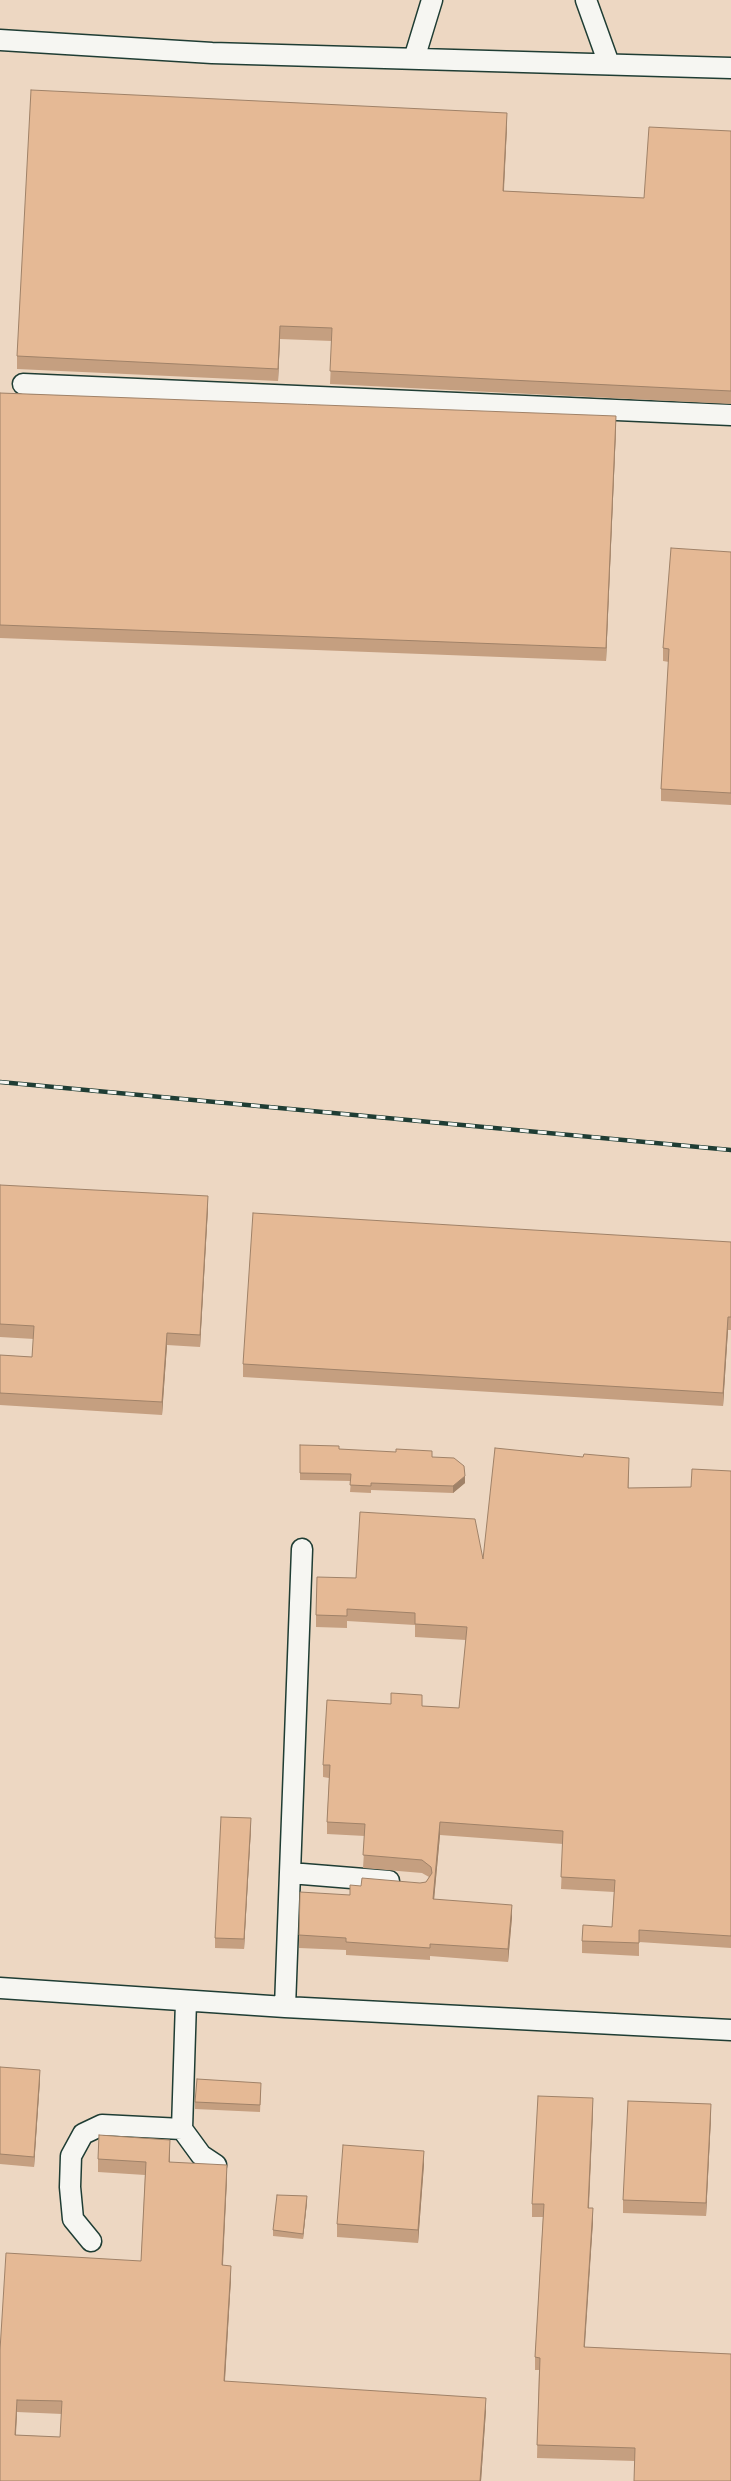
<!DOCTYPE html>
<style>
body{margin:0}
canvas{display:block;background:#f1e4d6}
</style>
<canvas width="731" height="2481"></canvas>
<script>
const c = document.querySelector('canvas').getContext('2d');
c.lineJoin = 'round';
function paint(path, color) { c.fillStyle = color; c.fill(path, 'evenodd'); }
const poly = rows => new Path2D(rows.map(r => 'M' + r).join(''));
function stroke(path, color, width, dash) { c.strokeStyle = color; c.lineWidth = width; c.lineCap = dash ? 'butt' : 'round'; c.setLineDash(dash || []); c.stroke(path); }
paint(poly([
 [0,0,731,0,731,2481,0,2481]
]), '#edd7c2');
const minor = poly([
 [586,0,609,64],
 [0,40,212,53,731,68],
 [414,59,432,0],
 [23,384,731,415],
 [290,1873,389,1881],
 [0,1988,285,2007,731,2030],
 [186,2001,182,2129,201,2155,216,2165],
 [285,2007,302,1549],
 [91,2241,73,2219,70,2187,71,2156,83,2134,102,2125,182,2129]
]);
stroke(minor, '#1f3d34', 23);
stroke(minor, '#f6f6f2', 20);
const rail = poly([
 [0,1082,731,1150]
]);
stroke(rail, '#1f3d34', 4.5);
stroke(rail, '#f6f6f2', 3, [9]);
paint(poly([
 [507,126,504,191,644,198,731,131,731,404,330,384,332,341,280,339,278,381,17,369,17,356],
 [0,393,616,429,606,661,0,638],
 [731,552,731,805,661,801,661,789,669,662,663,661,663,648],
 [0,1185,208,1208,200,1347,167,1345,162,1415,0,1405,0,1355,32,1357,34,1339,0,1337],
 [731,1242,731,1330,728,1330,723,1406,243,1377,243,1364],
 [300,1445,339,1449,432,1457,465,1483,453,1493,371,1490,371,1493,350,1492,351,1481,300,1480],
 [629,1470,628,1488,691,1487,731,1471,731,1948,639,1942,639,1956,582,1953,582,1941,612,1927,614,1892,561,1889,563,1844,440,1835,434,1899,512,1917,508,1962,430,1956,430,1960,346,1955,346,1950,299,1948,299,1935,361,1886,420,1883,426,1882,429,1877,422,1873,363,1868,365,1836,327,1834,327,1822,329,1778,323,1777,323,1765,422,1706,459,1708,466,1640,415,1637,415,1625,347,1621,347,1628,316,1627,316,1615,356,1578,483,1559],
 [251,1828,244,1949,215,1948,215,1938],
 [0,2067,40,2080,34,2167,0,2164],
 [261,2090,260,2112,195,2109,195,2102],
 [593,2110,589,2208,593,2221,584,2347,731,2354,635,2461,537,2458,539,2370,535,2370,535,2357,543,2217,532,2217,532,2204],
 [711,2117,706,2216,623,2213,623,2200],
 [170,2152,170,2162,227,2178,223,2265,231,2278,225,2381,486,2410,481,2481,0,2481,0,2350,141,2261,145,2175,98,2172,98,2159],
 [17,2412,62,2414,60,2437,16,2435],
 [424,2164,418,2243,337,2237,337,2224],
 [307,2202,303,2239,273,2236,273,2230]
]), '#c59f80');
paint(poly([
 [507,113,507,126,503,204,503,191],
 [280,326,280,339,278,381,278,369],
 [616,416,616,429,606,661,606,648],
 [208,1196,208,1208,200,1347,200,1335],
 [728,1317,728,1330,723,1406,723,1393],
 [167,1333,167,1345,162,1415,162,1402],
 [629,1458,629,1470,628,1500,628,1488],
 [465,1476,465,1483,453,1493,453,1486],
 [251,1818,251,1828,244,1949,244,1939],
 [440,1822,440,1835,433,1911,433,1899],
 [512,1905,512,1917,508,1962,508,1949],
 [40,2070,40,2080,34,2167,34,2157],
 [593,2098,593,2110,588,2221,588,2208],
 [711,2104,711,2117,706,2216,706,2203],
 [170,2140,170,2152,169,2175,169,2162],
 [424,2151,424,2164,418,2243,418,2230],
 [227,2165,227,2178,222,2278,222,2265],
 [307,2196,307,2202,303,2239,303,2234],
 [593,2208,593,2221,584,2360,584,2347],
 [231,2266,231,2278,224,2394,224,2381],
 [486,2398,486,2410,481,2481,480,2481],
 [17,2400,17,2412,15,2448,15,2435]
]), '#a08268');
const building = poly([
 [31,90,507,113,503,191,644,198,649,127,731,131,731,391,330,371,332,328,280,326,278,369,17,356,31,90],
 [0,393,616,416,606,648,0,625,0,393],
 [671,548,731,552,731,793,661,789,669,649,663,648,671,548],
 [0,1185,208,1196,200,1335,167,1333,162,1402,0,1393,0,1355,32,1357,34,1326,0,1324,0,1185],
 [253,1213,731,1242,731,1317,728,1317,723,1393,243,1364,253,1213],
 [300,1445,339,1446,339,1449,396,1452,396,1449,432,1451,432,1457,454,1458,464,1466,465,1476,453,1486,371,1483,371,1486,350,1485,351,1474,300,1473,300,1445],
 [495,1448,583,1457,584,1454,629,1458,628,1488,691,1487,692,1469,731,1471,731,1936,639,1930,639,1943,582,1941,583,1925,612,1927,615,1880,561,1877,563,1831,440,1822,433,1899,512,1905,508,1949,430,1944,430,1948,346,1942,346,1938,299,1935,300,1892,350,1895,350,1885,361,1886,362,1878,420,1883,426,1882,432,1873,431,1867,422,1860,363,1855,365,1824,327,1822,330,1765,323,1765,327,1700,391,1704,391,1693,422,1695,422,1706,459,1708,467,1627,415,1624,415,1613,347,1609,347,1616,316,1615,317,1577,356,1578,360,1512,475,1519,483,1559,495,1448],
 [221,1817,251,1818,244,1939,215,1938,221,1817],
 [0,2067,40,2070,34,2157,0,2154,0,2067],
 [197,2079,261,2083,260,2105,195,2102,197,2079],
 [538,2096,593,2098,588,2208,593,2208,584,2347,731,2354,731,2481,634,2481,635,2448,537,2445,540,2358,535,2357,544,2204,532,2204,538,2096],
 [628,2101,711,2104,706,2203,623,2200,628,2101],
 [99,2135,170,2140,169,2162,227,2165,222,2265,231,2266,224,2381,486,2398,480,2481,0,2481,0,2350,6,2253,141,2261,146,2162,98,2159,99,2135],
 [17,2400,62,2401,60,2437,15,2435,17,2400],
 [343,2145,424,2151,418,2230,337,2224,343,2145],
 [277,2195,307,2196,303,2234,273,2230,277,2195]
]);
paint(building, '#e5b995');
stroke(building, '#a08268', 1);
</script>
